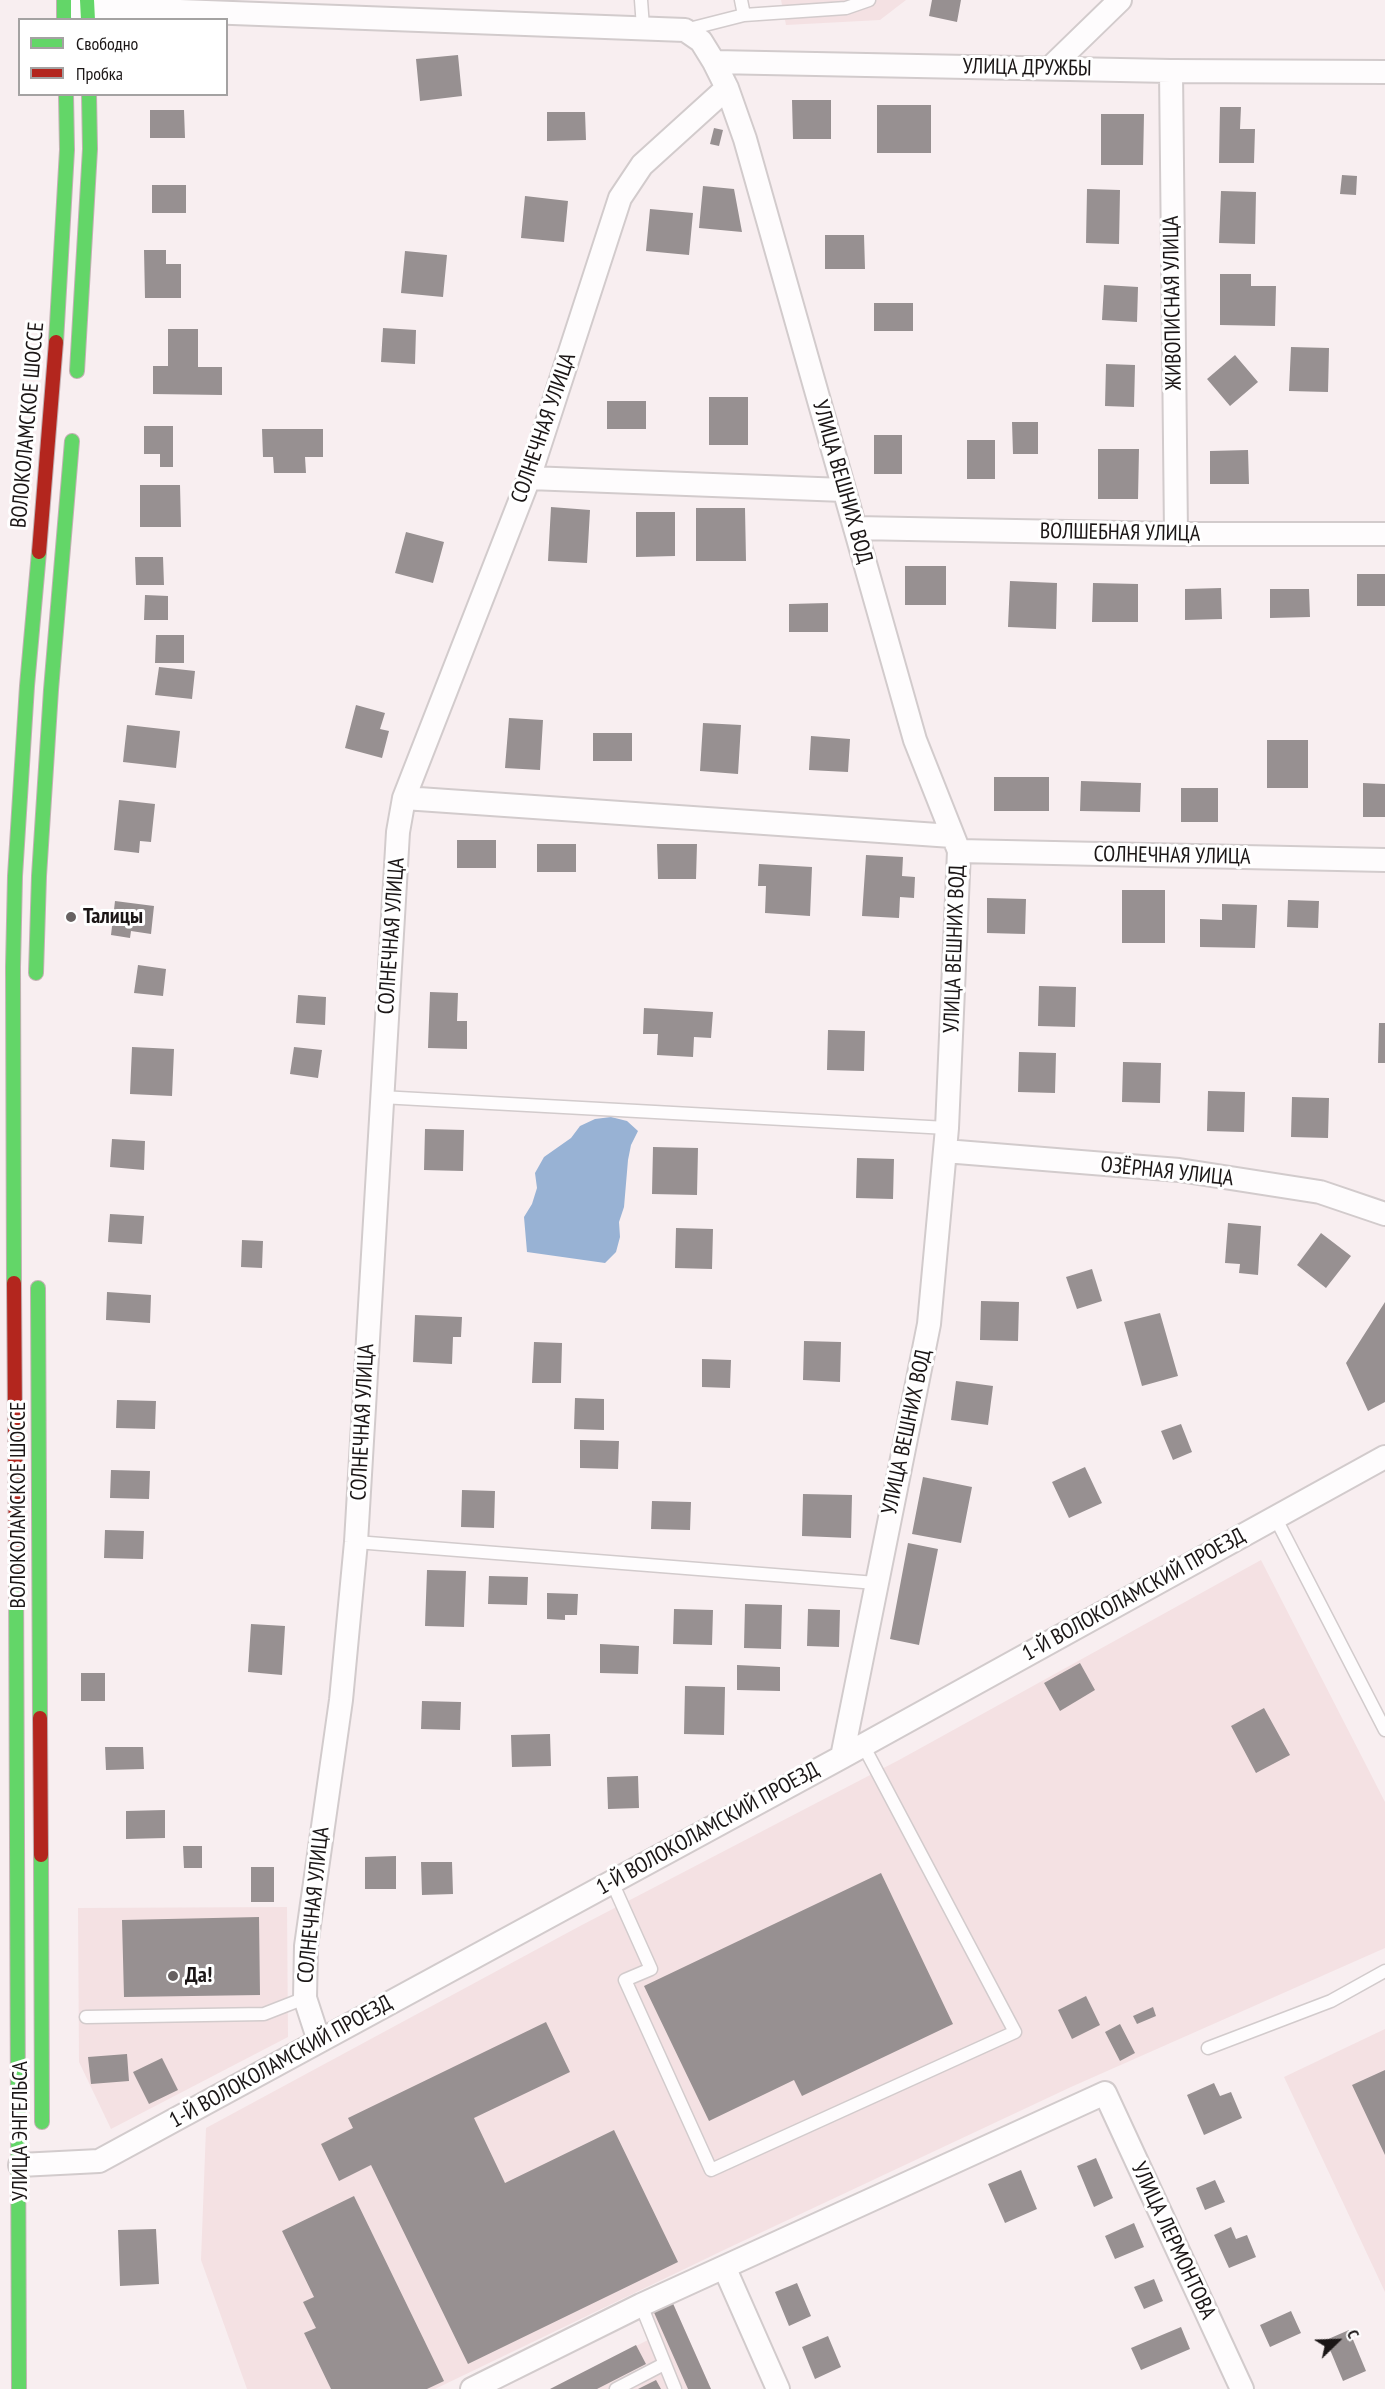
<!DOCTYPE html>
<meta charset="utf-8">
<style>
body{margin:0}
#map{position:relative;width:1385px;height:2389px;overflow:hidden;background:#f8eef0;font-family:"PT Sans Narrow",sans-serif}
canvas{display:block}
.legend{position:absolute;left:18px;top:18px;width:210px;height:78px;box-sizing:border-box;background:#fff;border:2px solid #a4a2a2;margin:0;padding:8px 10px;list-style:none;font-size:18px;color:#1b1616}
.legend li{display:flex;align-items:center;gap:12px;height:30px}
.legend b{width:30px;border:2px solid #a4a2a2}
.north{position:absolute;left:1307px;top:2311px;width:60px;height:60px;-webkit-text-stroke:4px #fff;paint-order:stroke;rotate:67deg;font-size:16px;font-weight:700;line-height:24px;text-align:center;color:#1b1616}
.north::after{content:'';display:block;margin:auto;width:21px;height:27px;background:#1b1616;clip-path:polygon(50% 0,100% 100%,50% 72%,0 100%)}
</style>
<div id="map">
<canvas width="1385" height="2389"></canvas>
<ul class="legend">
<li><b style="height:8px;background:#63d668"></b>Свободно</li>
<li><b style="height:8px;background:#b3261e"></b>Пробка</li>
</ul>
<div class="north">С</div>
</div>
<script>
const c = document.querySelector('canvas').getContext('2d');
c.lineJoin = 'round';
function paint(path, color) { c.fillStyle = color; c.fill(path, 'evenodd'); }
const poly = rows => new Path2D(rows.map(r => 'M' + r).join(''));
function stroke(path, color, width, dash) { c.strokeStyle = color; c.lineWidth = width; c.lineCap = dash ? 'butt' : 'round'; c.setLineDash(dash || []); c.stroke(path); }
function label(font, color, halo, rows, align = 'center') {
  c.font = font + ' "PT Sans Narrow",sans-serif'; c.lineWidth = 6; c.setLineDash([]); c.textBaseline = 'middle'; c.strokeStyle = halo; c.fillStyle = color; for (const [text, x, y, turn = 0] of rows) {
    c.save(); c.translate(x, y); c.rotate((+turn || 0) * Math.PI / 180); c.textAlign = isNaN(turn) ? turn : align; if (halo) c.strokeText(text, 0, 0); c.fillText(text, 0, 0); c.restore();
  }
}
paint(poly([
 [781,0,906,0,880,20,786,25],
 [1261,1560,1385,1802,1385,1948,1071,2087,726,2249,435,2389,247,2389,201,2260,206,2128,580,1926,899,1760],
 [287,1907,288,2037,111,2129,79,2062,78,1908],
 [1385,2029,1385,2292,1284,2077],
 [671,2299,711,2389,550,2389,648,2340,637,2316]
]), '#f4e1e3');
paint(poly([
 [611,1117,627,1121,638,1131,631,1145,628,1160,624,1207,619,1222,620,1237,616,1252,605,1263,527,1252,524,1217,532,1204,537,1188,535,1173,544,1157,571,1138,580,1126,595,1119]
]), '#98b2d4');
paint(poly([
 [932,0,961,0,957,22,929,16],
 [458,55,462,96,420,101,416,59],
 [792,100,831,100,831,139,793,139],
 [877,105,931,105,931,153,877,153],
 [1220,107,1241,107,1240,129,1255,129,1254,163,1219,163],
 [150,110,184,110,185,138,150,138],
 [547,112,585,112,586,140,547,141],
 [1101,114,1144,114,1143,165,1101,165],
 [714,128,723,130,719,146,710,144],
 [1342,175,1357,176,1356,195,1340,194],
 [152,185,186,185,186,213,152,213],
 [703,186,734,189,742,232,699,228],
 [1087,189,1120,190,1119,244,1086,243],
 [1221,191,1256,192,1255,244,1219,243],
 [525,196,568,201,564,242,521,238],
 [650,209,693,213,689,255,646,251],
 [825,235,864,235,865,269,825,269],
 [144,250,166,250,166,264,181,264,181,298,145,298],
 [405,251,447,255,443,297,401,293],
 [1220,274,1251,274,1251,286,1276,286,1275,326,1220,325],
 [1104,285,1138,287,1137,322,1102,320],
 [874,303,913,303,913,331,874,331],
 [383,328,416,330,415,364,381,362],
 [168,329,198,329,198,367,222,367,222,395,153,394,153,366,168,366],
 [1291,347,1329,348,1328,392,1289,391],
 [1235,355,1258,382,1230,406,1207,379],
 [1106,364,1135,365,1134,407,1105,406],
 [709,397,748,397,748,445,709,445],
 [607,401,646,401,646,429,607,429],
 [1012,422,1038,422,1038,454,1013,454],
 [144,426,173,426,173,467,160,467,160,454,144,454],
 [262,429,323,429,323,457,305,457,306,473,274,473,273,457,263,457],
 [874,435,902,435,902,474,874,474],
 [967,440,995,440,995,479,967,479],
 [1098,449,1139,449,1138,499,1098,499],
 [1248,450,1249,484,1210,484,1210,451],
 [140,485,180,485,181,527,140,527],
 [551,507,590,510,587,563,548,561],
 [696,508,745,508,746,561,696,561],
 [636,512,675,512,675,556,636,557],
 [406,532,444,542,433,583,395,573],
 [135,557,163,557,164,585,136,585],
 [905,566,946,566,946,605,905,605],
 [1357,574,1385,574,1385,606,1357,606],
 [1010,581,1057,583,1056,629,1008,627],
 [1093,583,1138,584,1138,622,1092,622],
 [1221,588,1222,619,1185,620,1185,589],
 [1270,589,1309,589,1310,617,1270,618],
 [145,595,168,596,168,620,144,620],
 [828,603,828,632,789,632,789,604],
 [156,635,184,635,184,663,155,663],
 [159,667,195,671,192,699,155,695],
 [356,705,385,713,380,729,389,731,382,758,345,748],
 [509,718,543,720,540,770,505,768],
 [703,723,741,725,738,774,700,771],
 [127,725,180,731,176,768,123,762],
 [593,733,632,733,632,761,593,761],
 [811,736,850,739,848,772,809,770],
 [1267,740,1308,740,1308,788,1267,788],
 [994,777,1049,777,1049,811,994,811],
 [1081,781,1141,783,1140,812,1080,811],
 [1363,783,1385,784,1385,817,1363,817],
 [1181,788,1218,788,1218,822,1181,822],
 [119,800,155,804,151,842,140,841,139,853,114,850],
 [457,840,496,840,496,868,457,868],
 [537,844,576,844,576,872,537,872],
 [657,844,697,844,696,879,658,879],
 [866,855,903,857,902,876,915,877,914,898,900,897,899,918,862,916],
 [759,864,812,867,810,916,765,913,766,886,758,886],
 [1122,890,1165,890,1165,943,1122,943],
 [987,898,1026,899,1025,934,987,933],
 [1288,900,1319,901,1318,928,1287,927],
 [115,901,154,906,151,934,131,931,130,938,111,935],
 [1222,904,1257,905,1255,948,1200,947,1200,919,1222,920],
 [138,965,166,969,163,996,134,993],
 [1039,986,1076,987,1075,1027,1038,1026],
 [430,992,458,993,457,1021,467,1021,467,1049,428,1048],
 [298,995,326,997,325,1025,296,1023],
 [644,1008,713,1012,711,1038,694,1037,693,1057,657,1055,658,1034,643,1034],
 [1379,1023,1385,1023,1385,1063,1378,1063],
 [828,1030,865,1031,864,1071,827,1070],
 [132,1047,174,1049,172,1096,130,1094],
 [294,1047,322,1050,318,1078,290,1074],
 [1019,1052,1056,1053,1055,1093,1018,1092],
 [1123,1062,1161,1063,1160,1103,1122,1102],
 [1208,1091,1245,1092,1244,1132,1207,1131],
 [1292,1097,1329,1098,1328,1138,1291,1137],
 [425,1129,464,1130,463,1171,424,1170],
 [112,1139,145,1141,144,1170,110,1167],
 [653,1147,698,1148,697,1195,652,1194],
 [857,1158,894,1159,893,1199,856,1198],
 [110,1214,144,1216,142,1244,108,1242],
 [1228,1223,1261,1226,1258,1275,1239,1273,1240,1264,1225,1263],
 [676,1228,713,1229,712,1269,675,1268],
 [1321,1233,1351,1256,1326,1288,1297,1265],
 [242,1240,263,1241,262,1268,241,1267],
 [1092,1269,1102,1301,1077,1309,1066,1277],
 [107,1292,151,1295,150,1323,106,1320],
 [981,1301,1019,1302,1018,1341,980,1340],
 [1385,1302,1385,1402,1368,1411,1346,1363],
 [1160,1313,1178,1376,1142,1386,1124,1322],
 [415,1315,462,1317,461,1337,453,1337,452,1364,413,1362],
 [804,1341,841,1342,840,1382,803,1380],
 [534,1342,562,1343,561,1383,532,1383],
 [702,1359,731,1360,730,1388,702,1387],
 [956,1381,993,1386,988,1425,951,1420],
 [575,1398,604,1399,604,1430,574,1429],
 [117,1400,156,1401,155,1429,116,1428],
 [1181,1424,1192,1452,1173,1460,1161,1431],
 [580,1440,619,1441,618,1469,580,1468],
 [1085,1467,1102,1503,1069,1518,1052,1482],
 [111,1470,150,1471,149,1499,110,1498],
 [923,1477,972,1487,961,1543,912,1534],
 [462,1490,495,1491,494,1528,461,1527],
 [803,1494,852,1495,851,1538,802,1536],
 [652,1501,691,1502,690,1530,651,1529],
 [105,1530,144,1531,143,1559,104,1558],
 [908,1543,938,1549,919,1645,890,1639],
 [427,1570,466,1571,464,1627,425,1626],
 [489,1576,528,1577,527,1605,488,1604],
 [547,1593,578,1594,577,1615,565,1615,565,1620,547,1619],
 [745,1604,782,1605,781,1649,744,1648],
 [674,1609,713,1610,712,1645,673,1644],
 [808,1609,840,1610,839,1647,807,1646],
 [251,1624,285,1626,282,1675,248,1672],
 [600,1644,639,1646,638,1674,600,1673],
 [1080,1663,1095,1690,1060,1711,1044,1683],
 [737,1665,780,1667,780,1691,737,1690],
 [81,1673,105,1673,105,1701,81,1701],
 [685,1686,725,1687,724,1735,684,1734],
 [422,1701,461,1702,460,1730,421,1729],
 [1264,1708,1290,1755,1256,1773,1231,1726],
 [550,1734,551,1766,512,1767,511,1735],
 [105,1747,143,1747,144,1769,106,1770],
 [638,1776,639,1808,608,1809,607,1777],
 [165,1810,165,1838,126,1839,126,1811],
 [183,1846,202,1846,202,1868,184,1868],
 [396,1856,396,1889,365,1889,365,1857],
 [421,1862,452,1862,453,1894,422,1895],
 [251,1867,274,1867,274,1902,251,1902],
 [881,1873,953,2024,802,2096,794,2080,709,2121,644,1986],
 [259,1917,260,1995,124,1997,122,1920],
 [1086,1996,1100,2025,1072,2039,1058,2010],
 [1153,2007,1156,2016,1137,2024,1133,2016],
 [546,2022,570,2072,474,2118,505,2183,614,2130,678,2262,468,2364,371,2165,339,2181,321,2144,353,2128,348,2118],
 [1120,2024,1135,2053,1120,2061,1105,2032],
 [127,2054,129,2081,91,2084,88,2057],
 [162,2058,178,2090,149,2104,133,2072],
 [1385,2070,1385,2155,1352,2085],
 [1214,2083,1220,2096,1231,2092,1242,2118,1204,2135,1187,2095],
 [1096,2158,1113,2198,1094,2207,1077,2166],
 [1021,2170,1037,2209,1005,2223,988,2184],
 [1215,2180,1225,2202,1205,2210,1196,2188],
 [354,2196,444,2381,427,2389,331,2389,304,2333,316,2328,303,2302,314,2297,282,2231],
 [1134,2223,1144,2247,1115,2259,1105,2236],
 [1231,2227,1236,2239,1247,2235,1256,2257,1229,2268,1214,2235],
 [156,2229,159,2284,120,2286,118,2230],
 [1154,2279,1163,2301,1144,2309,1134,2287],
 [797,2283,811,2316,789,2326,775,2292],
 [671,2299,711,2389,688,2389,652,2308],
 [1291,2311,1301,2333,1270,2347,1260,2325],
 [1181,2327,1190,2349,1141,2370,1131,2348],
 [1349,2330,1366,2371,1343,2381,1326,2340],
 [828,2336,841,2367,815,2379,802,2347],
 [636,2345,646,2364,597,2389,550,2389],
 [656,2380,661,2389,638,2389]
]), '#979091');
const lane = poly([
 [641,0,643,27],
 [741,0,744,15],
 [685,30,744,15,846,8,869,0],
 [381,1097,947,1128],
 [1275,1517,1385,1730],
 [356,1542,876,1583],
 [612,1882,651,1969,625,1980,711,2170,1015,2032,863,1745],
 [86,2017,264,2014,305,1998],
 [1208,2048,1331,2001,1385,1971],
 [641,2305,675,2389],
 [616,2389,664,2364]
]);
const street = poly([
 [73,7,685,30,701,41,714,62,1171,71,1385,72],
 [714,62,727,88,745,139,915,740,959,851,947,1128,929,1324,842,1757],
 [1050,68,1120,0],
 [1171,71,1176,534],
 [529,478,844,490],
 [855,528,1176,534,1385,534],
 [404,798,952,836],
 [959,851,1385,860],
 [945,1151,1179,1170,1320,1192,1385,1214],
 [319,2041,305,1998,306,1946,341,1700,356,1542,398,832,404,798,529,478,620,198,642,165,727,88],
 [20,2165,99,2161,842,1757,1385,1457],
 [725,2269,778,2389],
 [472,2389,641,2305,1105,2093,1242,2389]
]);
const fast = poly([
 [64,0,64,20],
 [87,0,88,20],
 [56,342,67,150,66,94],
 [77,371,90,149,89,94],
 [36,973,39,876,51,690,72,441],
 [14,1283,13,967,15,876,27,686,39,552],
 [38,1288,40,1718],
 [16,1564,19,2389],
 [41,1855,42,2122]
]);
const jam = poly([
 [39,552,56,342],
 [14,1283,16,1564],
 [40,1718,41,1855]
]);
stroke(lane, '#d2cbcc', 15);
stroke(street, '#d2cbcc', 26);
stroke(fast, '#c2b0b3', 16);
stroke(jam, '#c2b0b3', 16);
stroke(lane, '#fefcfd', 12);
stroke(street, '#fefcfd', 22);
stroke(fast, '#63d668', 14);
stroke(jam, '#b3261e', 14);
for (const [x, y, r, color] of [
 [71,917,6,"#686262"],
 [173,1976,6,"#686262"]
]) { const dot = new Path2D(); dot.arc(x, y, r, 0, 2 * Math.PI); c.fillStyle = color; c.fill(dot); stroke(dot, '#fff', 2); }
label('22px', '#1b1616', '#fff', [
 ["УЛИЦА ДРУЖБЫ",1027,68,1],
 ["ЖИВОПИСНАЯ УЛИЦА",1173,303,-91],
 ["ВОЛОКОЛАМСКОЕ ШОССЕ",28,425,-85],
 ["СОЛНЕЧНАЯ УЛИЦА",544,428,-71],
 ["УЛИЦА ВЕШНИХ ВОД",842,482,74],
 ["ВОЛШЕБНАЯ УЛИЦА",1120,533,1],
 ["СОЛНЕЧНАЯ УЛИЦА",1172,856,1],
 ["СОЛНЕЧНАЯ УЛИЦА",392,936,-86],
 ["УЛИЦА ВЕШНИХ ВОД",955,949,-88],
 ["ОЗЁРНАЯ УЛИЦА",1167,1172,6],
 ["СОЛНЕЧНАЯ УЛИЦА",363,1422,-87],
 ["УЛИЦА ВЕШНИХ ВОД",907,1432,-78],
 ["ВОЛОКОЛАМСКОЕ ШОССЕ",19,1505,-90],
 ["1-Й ВОЛОКОЛАМСКИЙ ПРОЕЗД",1134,1595,-29],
 ["1-Й ВОЛОКОЛАМСКИЙ ПРОЕЗД",708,1829,-29],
 ["СОЛНЕЧНАЯ УЛИЦА",314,1905,-84],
 ["1-Й ВОЛОКОЛАМСКИЙ ПРОЕЗД",281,2062,-29],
 ["УЛИЦА ЭНГЕЛЬСА",21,2131,-90],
 ["УЛИЦА ЛЕРМОНТОВА",1173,2241,65]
]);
label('bold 22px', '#1b1616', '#fff', [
 ["Талицы",83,917],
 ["Да!",185,1976]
], 'left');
</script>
